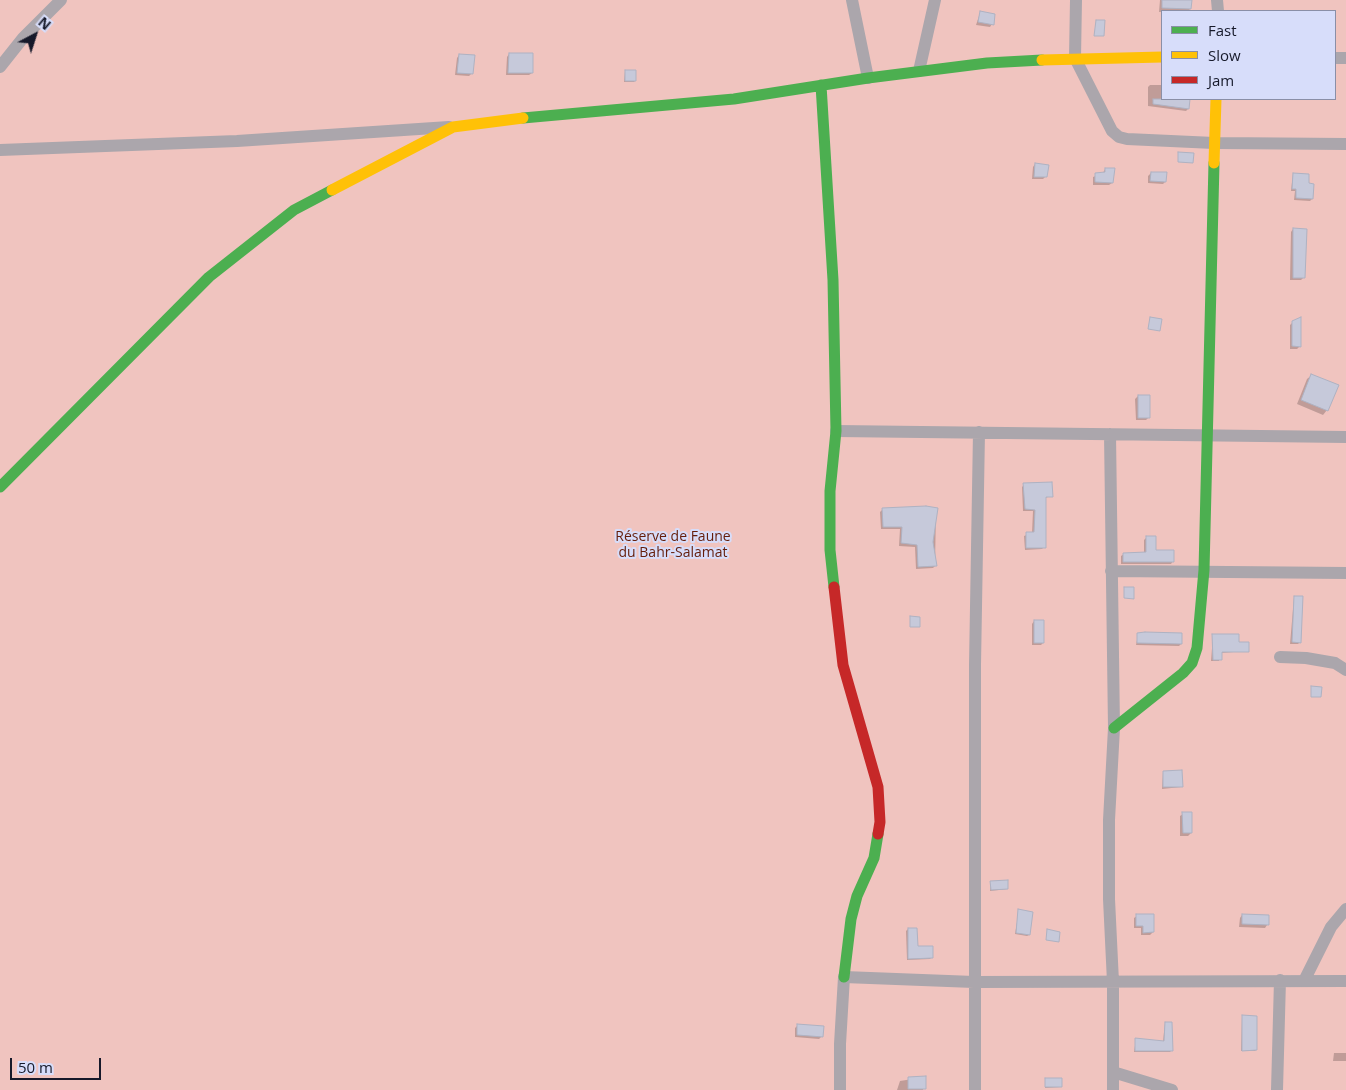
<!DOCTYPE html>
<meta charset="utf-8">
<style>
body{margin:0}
#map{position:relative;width:1346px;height:1090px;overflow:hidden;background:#dfe2f2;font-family:"Open Sans",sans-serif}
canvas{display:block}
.legend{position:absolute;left:1161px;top:10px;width:175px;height:90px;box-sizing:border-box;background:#d7ddfa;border:1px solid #8a8fa7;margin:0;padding:6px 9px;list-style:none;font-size:15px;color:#16192a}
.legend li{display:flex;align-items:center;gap:10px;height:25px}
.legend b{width:25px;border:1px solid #8a8fa7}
.north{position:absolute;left:10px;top:10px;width:50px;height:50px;-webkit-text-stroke:4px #d7ddfa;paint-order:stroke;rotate:40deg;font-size:14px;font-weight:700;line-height:20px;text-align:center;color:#16192a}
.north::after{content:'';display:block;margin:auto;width:18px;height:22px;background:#16192a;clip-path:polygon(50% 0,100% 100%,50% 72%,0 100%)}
.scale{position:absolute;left:10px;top:1058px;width:91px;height:22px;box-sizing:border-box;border:2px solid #16192a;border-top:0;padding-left:6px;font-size:15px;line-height:18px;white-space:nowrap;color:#16192a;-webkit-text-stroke:4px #d7ddfa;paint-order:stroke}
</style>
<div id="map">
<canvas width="1346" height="1090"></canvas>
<ul class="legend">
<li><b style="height:6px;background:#4caf50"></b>Fast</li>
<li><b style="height:6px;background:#ffc107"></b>Slow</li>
<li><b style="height:6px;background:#c62828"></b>Jam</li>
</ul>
<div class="north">N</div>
<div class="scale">50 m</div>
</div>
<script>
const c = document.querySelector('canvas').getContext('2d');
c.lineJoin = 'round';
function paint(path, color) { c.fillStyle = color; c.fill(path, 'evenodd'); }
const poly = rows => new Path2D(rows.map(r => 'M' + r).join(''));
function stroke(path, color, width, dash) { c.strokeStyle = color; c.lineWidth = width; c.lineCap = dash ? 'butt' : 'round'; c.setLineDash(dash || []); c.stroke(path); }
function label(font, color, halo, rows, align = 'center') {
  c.font = font + ' "Open Sans",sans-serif'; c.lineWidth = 4; c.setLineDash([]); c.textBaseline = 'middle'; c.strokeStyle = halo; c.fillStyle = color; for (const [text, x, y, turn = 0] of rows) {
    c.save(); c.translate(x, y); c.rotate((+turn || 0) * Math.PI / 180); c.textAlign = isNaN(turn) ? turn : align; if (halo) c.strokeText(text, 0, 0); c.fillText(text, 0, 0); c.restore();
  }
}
paint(poly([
 [0,0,1346,0,1346,1090,0,1090],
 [1162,11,1335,11,1335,99,1162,99]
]), '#f0c4bf');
paint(poly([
 [1160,0,1190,0,1190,9,1188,11,1159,12],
 [980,13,992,24,990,27,976,25],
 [509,54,532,73,529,75,506,75,507,57],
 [459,55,472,73,469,76,455,75,457,58],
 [625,71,635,81,634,82,624,82],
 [1150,85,1162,85,1162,99,1188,99,1188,109,1186,111,1148,106,1148,87],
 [1035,164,1046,176,1043,179,1032,179,1033,167],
 [1105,169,1112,183,1109,185,1093,185,1093,177,1103,173],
 [1151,173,1165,182,1163,184,1148,183,1148,176],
 [1293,174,1312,199,1310,201,1294,200,1295,191,1291,191],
 [1293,229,1304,277,1301,280,1290,280,1291,232],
 [1293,322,1300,346,1297,349,1290,349,1290,325],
 [1312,375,1327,410,1323,415,1297,404,1307,379],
 [1138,396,1149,417,1146,420,1136,420,1135,399],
 [1024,485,1051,496,1045,498,1044,547,1042,549,1025,550,1024,536,1032,533,1033,511,1023,511,1022,487],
 [883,509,936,509,935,566,933,568,916,569,915,547,899,546,900,529,881,529,880,512],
 [1146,538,1155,551,1173,561,1171,564,1121,564,1121,556,1124,554,1144,554,1144,540],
 [1294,598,1300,642,1298,644,1290,644],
 [1034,621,1043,643,1041,645,1032,645,1032,624],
 [1138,635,1181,644,1179,646,1136,645],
 [1213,636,1238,643,1247,651,1220,653,1219,661,1211,661],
 [1163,772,1181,787,1162,789],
 [1183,814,1191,833,1188,836,1180,836,1180,816],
 [991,882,1007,889,990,891],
 [1019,911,1029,935,1027,936,1015,934],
 [1242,915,1267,925,1265,928,1239,927,1240,918],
 [1137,916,1153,932,1150,935,1141,935,1141,928,1134,928,1134,918],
 [908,929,917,948,932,957,930,959,907,960,906,931],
 [1242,1017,1256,1050,1255,1051,1241,1051],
 [1165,1023,1172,1050,1170,1052,1134,1052,1136,1039,1163,1042],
 [798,1025,822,1036,819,1039,795,1037,795,1028],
 [1334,1053,1346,1053,1346,1061,1333,1061],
 [925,1077,923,1090,897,1090,900,1081],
 [1045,1079,1061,1087,1045,1088]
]), '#0003');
const building = poly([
 [1162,0,1192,0,1191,9,1162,8,1162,0],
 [980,11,995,14,994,25,978,22,980,11],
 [1096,20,1105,20,1104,36,1094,36,1096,20],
 [509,53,533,53,533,73,508,73,509,53],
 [459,54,475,55,473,74,457,73,459,54],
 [625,70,636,70,636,81,625,81,625,70],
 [1153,99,1190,99,1189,109,1153,104,1153,99],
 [1178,152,1194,153,1193,163,1178,162,1178,152],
 [1035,163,1049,165,1047,177,1034,177,1035,163],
 [1105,168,1115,168,1113,183,1095,182,1095,173,1105,172,1105,168],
 [1151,172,1167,172,1166,182,1150,181,1151,172],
 [1293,173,1309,174,1309,183,1314,184,1313,199,1296,198,1296,189,1292,189,1293,173],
 [1293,228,1307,229,1305,278,1293,278,1293,228],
 [1150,317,1162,319,1160,331,1148,329,1150,317],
 [1301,317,1301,347,1292,346,1292,321,1301,317],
 [1311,374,1339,385,1328,411,1301,400,1311,374],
 [1138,395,1150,395,1150,418,1138,418,1138,395],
 [1052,482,1053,497,1046,497,1046,548,1026,548,1026,532,1034,532,1035,510,1025,509,1023,483,1052,482],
 [926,506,938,508,933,542,937,566,918,567,917,545,901,543,902,527,883,527,882,508,926,506],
 [1146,536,1156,536,1156,550,1174,550,1174,562,1123,562,1123,553,1146,552,1146,536],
 [1124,587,1134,587,1134,599,1124,598,1124,587],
 [1294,596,1303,596,1301,643,1292,642,1294,596],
 [910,616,920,617,920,627,910,627,910,616],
 [1034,620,1044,620,1044,643,1034,643,1034,620],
 [1145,632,1182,633,1182,644,1137,643,1137,633,1145,632],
 [1212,634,1239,634,1239,642,1249,642,1249,652,1222,652,1222,660,1213,660,1212,634],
 [1311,686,1322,687,1321,697,1311,697,1311,686],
 [1182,770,1183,787,1163,787,1163,771,1182,770],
 [1182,812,1192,812,1192,833,1183,833,1182,812],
 [1008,880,1008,889,991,890,990,881,1008,880],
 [1018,909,1033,912,1030,935,1016,933,1018,909],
 [1136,914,1154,914,1154,932,1143,933,1143,926,1136,926,1136,914],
 [1242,914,1269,915,1269,925,1242,924,1242,914],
 [908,928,917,928,918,946,933,946,933,958,908,959,908,928],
 [1047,929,1060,932,1059,942,1046,940,1047,929],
 [1242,1015,1257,1016,1257,1050,1242,1051,1242,1015],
 [1165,1022,1172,1022,1173,1051,1135,1051,1135,1038,1164,1041,1165,1022],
 [797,1024,824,1026,823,1037,797,1035,797,1024],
 [926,1076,926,1089,908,1089,908,1077,926,1076],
 [1045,1078,1062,1078,1062,1087,1045,1087,1045,1078]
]);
paint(building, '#c6c9da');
stroke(building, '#afb2c2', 1);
stroke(poly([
 [852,0,868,78],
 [1076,0,1075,58,1112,131,1119,137,1127,139,1214,143,1346,144],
 [1217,0,1218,11],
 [1335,58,1346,58],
 [0,67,23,38,61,0],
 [919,71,935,0],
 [0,150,237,141,449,127],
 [836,431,1346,437],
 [1110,434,1114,728,1109,820,1109,899,1113,982,1113,1090],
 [1111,571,1346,573],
 [1280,657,1306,658,1335,663,1346,670],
 [1304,981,1331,927,1346,909],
 [1113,1072,1172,1090],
 [840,1090,840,1044,844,977,974,982,1346,981],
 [975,1090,975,665,979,432],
 [1277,1090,1280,980]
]), '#aba6ac', 12);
stroke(poly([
 [821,85,833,280,836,431,830,491,830,550,834,587],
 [523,118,734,99,868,78,987,63,1042,60],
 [0,487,209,277,294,210,332,190],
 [1114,728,1183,673,1192,663,1197,648,1204,570,1214,163],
 [844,977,851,919,857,896,874,858,878,834]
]), '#4caf50', 11);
stroke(poly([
 [1042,60,1162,57],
 [1214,163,1216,99],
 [332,190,453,127,523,118]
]), '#ffc107', 11);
stroke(poly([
 [834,587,843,665,878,787,880,822,878,834]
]), '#c62828', 11);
label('14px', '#651d0a', '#d7ddfa', [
 ["Réserve de Faune",673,537],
 ["du Bahr-Salamat",673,553]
]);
</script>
